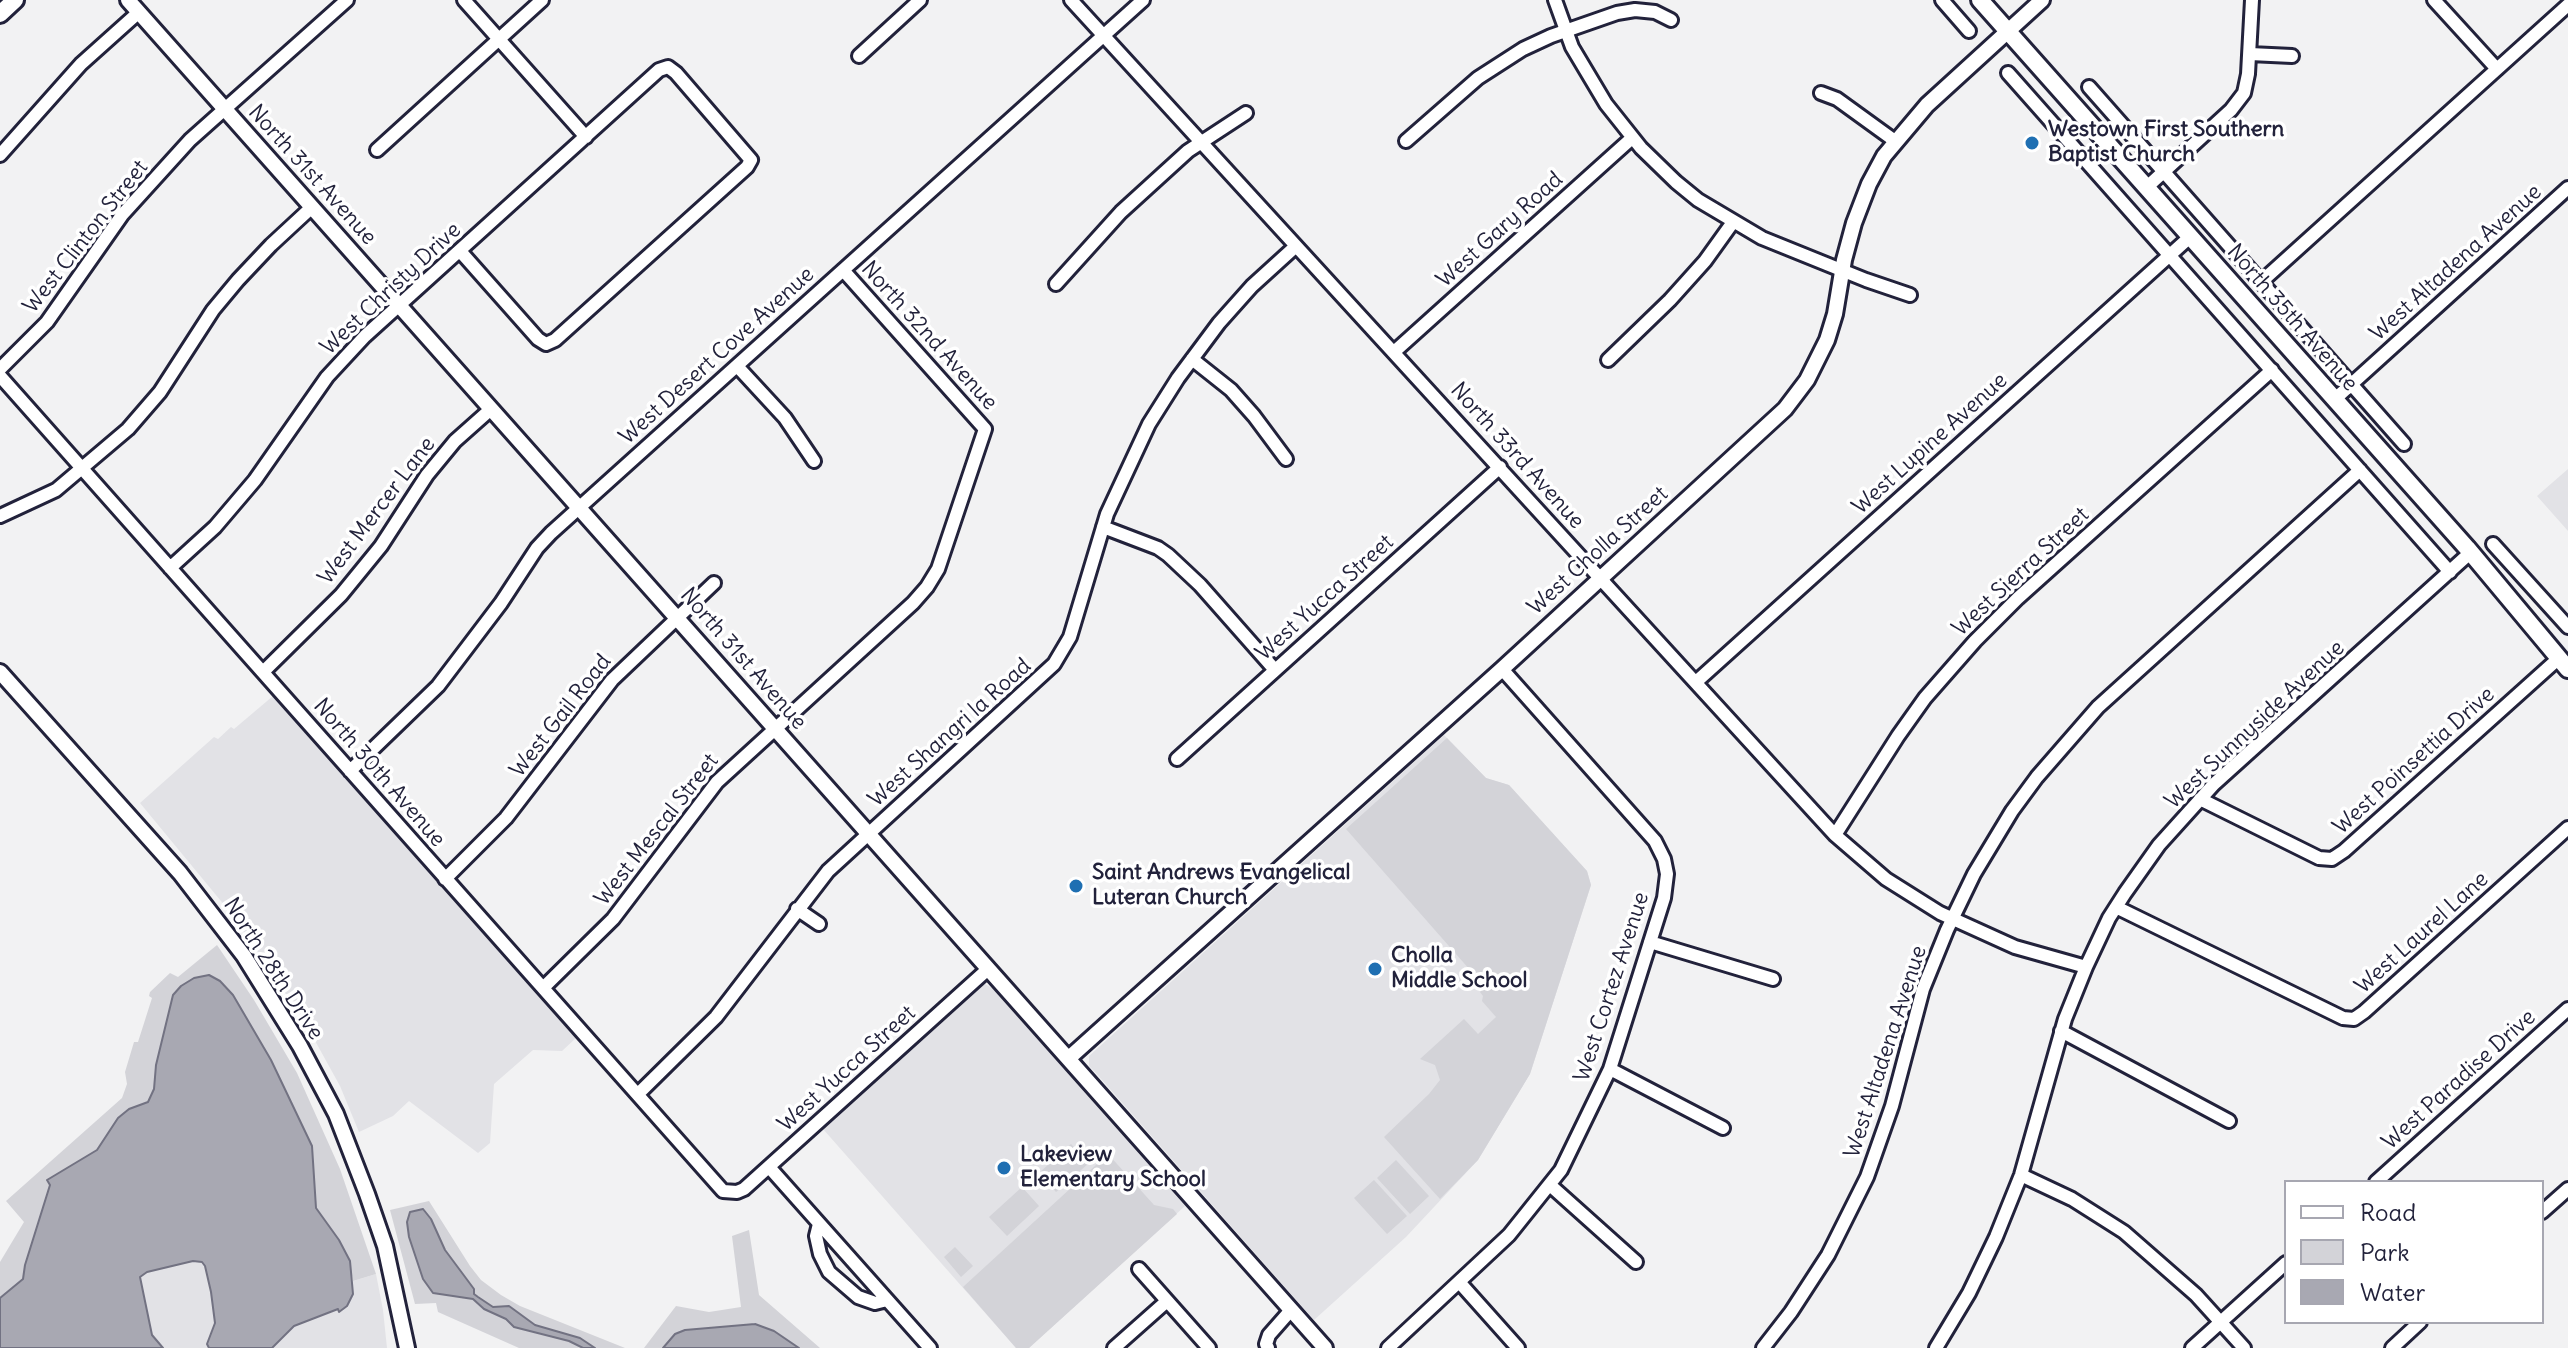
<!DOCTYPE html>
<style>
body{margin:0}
#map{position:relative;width:2568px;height:1348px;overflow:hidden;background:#f2f2f3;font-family:Delius,sans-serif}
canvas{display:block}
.legend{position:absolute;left:2284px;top:1180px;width:260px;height:144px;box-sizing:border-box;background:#fff;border:2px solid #a7a7b1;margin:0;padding:10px 14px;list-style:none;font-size:24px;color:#22223b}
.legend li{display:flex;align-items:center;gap:16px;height:40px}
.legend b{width:40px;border:2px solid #a7a7b1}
</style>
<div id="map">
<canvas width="2568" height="1348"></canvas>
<ul class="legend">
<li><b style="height:10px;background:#fff"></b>Road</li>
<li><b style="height:22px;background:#d3d3d8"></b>Park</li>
<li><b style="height:22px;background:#a8a8b2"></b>Water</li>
</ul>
</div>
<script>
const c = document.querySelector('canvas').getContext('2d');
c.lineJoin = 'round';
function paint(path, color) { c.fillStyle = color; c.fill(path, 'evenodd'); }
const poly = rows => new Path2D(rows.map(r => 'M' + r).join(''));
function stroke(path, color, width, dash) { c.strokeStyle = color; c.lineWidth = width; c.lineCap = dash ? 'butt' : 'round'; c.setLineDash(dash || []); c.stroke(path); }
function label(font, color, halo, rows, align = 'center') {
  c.font = font + ' Delius,sans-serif'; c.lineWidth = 7; c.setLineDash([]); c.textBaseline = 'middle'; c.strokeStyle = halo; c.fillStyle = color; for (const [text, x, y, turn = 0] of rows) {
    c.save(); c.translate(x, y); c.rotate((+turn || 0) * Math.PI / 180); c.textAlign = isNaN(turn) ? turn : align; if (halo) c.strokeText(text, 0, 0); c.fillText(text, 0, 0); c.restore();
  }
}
paint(poly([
 [2568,469,2568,531,2537,496],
 [273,696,576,1038,562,1051,533,1050,494,1084,490,1143,478,1153,409,1101,393,1116,359,1132,340,1086,303,1019,230,912,140,803,214,737,218,739,231,727,234,729],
 [1444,735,1486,778,1509,785,1587,871,1591,885,1530,1074,1478,1160,1406,1237,1314,1320,1094,1071,1089,1066,1089,1056],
 [985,984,992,988,1185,1206,1029,1348,1016,1348,823,1129,976,988],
 [193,1261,202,1262,205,1266,211,1292,215,1323,207,1344,209,1348,163,1348,152,1335,140,1277,147,1272],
 [376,1274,383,1310,387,1348,272,1348,294,1326,338,1309,340,1312,347,1306,353,1295,353,1281]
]), '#e2e2e6');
paint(poly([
 [1447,738,1486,778,1509,785,1587,871,1591,885,1530,1074,1478,1160,1440,1199,1384,1137,1429,1094,1440,1080,1435,1065,1420,1059,1464,1019,1478,1034,1496,1017,1482,1001,1483,996,1480,992,1485,987,1346,829],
 [217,945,254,1000,297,1073,340,1169,376,1274,353,1281,349,1261,339,1240,316,1208,312,1146,271,1060,233,995,220,981,156,1065,154,1089,148,1102,129,1109,118,1118,97,1150,47,1180,50,1185,25,1265,23,1279,0,1298,0,1262,24,1222,6,1201,122,1098,127,1084,125,1072,134,1042,138,1042,152,998,149,996,150,992,170,973,178,977],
 [1071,1144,1089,1163,1056,1192,1039,1173],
 [1108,1154,1154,1205,1173,1209,1177,1214,1029,1348,1016,1348,963,1287],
 [1396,1160,1429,1196,1410,1214,1377,1178],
 [1374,1180,1407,1216,1387,1234,1354,1198],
 [1022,1187,1039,1206,1007,1236,989,1217],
 [429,1201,470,1266,481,1280,501,1295,520,1306,625,1348,519,1348,438,1312,436,1303,415,1304,390,1210],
 [749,1230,759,1295,820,1348,644,1348,676,1306,709,1312,741,1307,732,1236],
 [955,1247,973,1266,961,1277,944,1257]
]), '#d3d3d8');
const water = poly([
 [209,975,220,981,233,995,271,1060,312,1146,316,1208,339,1240,350,1261,353,1294,347,1306,339,1312,338,1309,294,1326,272,1348,209,1348,207,1344,215,1323,211,1292,205,1266,202,1262,193,1261,147,1272,140,1277,152,1335,163,1348,0,1348,0,1298,23,1279,25,1265,50,1185,47,1180,97,1150,118,1118,129,1109,148,1102,154,1089,156,1065,173,995,181,986,194,978,209,975],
 [423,1209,431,1219,445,1250,474,1289,474,1294,478,1297,493,1307,509,1306,535,1325,580,1338,595,1348,583,1348,569,1341,514,1327,506,1319,484,1309,473,1299,433,1293,423,1279,409,1237,407,1222,410,1212,423,1209],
 [755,1324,774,1331,799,1348,663,1348,675,1334,685,1330,755,1324]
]);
paint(water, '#a8a8b2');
stroke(water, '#727282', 2);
const minor = poly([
 [464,0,586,137],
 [1071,0,1835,835,1886,879,1940,913,2015,947,2086,967],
 [1555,0,1572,47,1606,104,1641,148,1676,182,1698,200,1762,238,1866,280,1910,295],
 [1942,0,1969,31],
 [2434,0,2497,69],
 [2250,54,2292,56],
 [859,56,920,0],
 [2008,73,2450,572],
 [2089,87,2404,444],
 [1821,93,1837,99,1895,141],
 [1406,141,1478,78,1523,49,1551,36,1617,13,1635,10,1655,12,1671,20],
 [377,150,542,0],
 [0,155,81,64,139,12],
 [2147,187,2231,110,2244,93,2248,74,2252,0],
 [2261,282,2568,5],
 [1056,284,1121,212,1188,151,1246,113],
 [1394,352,1632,138],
 [1192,359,1231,390,1254,416,1286,459],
 [1608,360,1670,300,1705,261,1733,222],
 [737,366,785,418,814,461],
 [0,369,47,322,122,215,190,140,347,0],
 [0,376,723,1191,737,1192,744,1189,988,969],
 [2335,399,2568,188],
 [0,516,56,490,128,429,160,392,213,310,238,280,271,245,312,207],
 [1103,527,1158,548,1168,555,1200,585,1275,670],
 [2493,544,2568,627],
 [170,568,215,527,255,480,327,377,365,336,659,70,668,67,676,73,751,160,747,167,555,340,546,344,538,339,460,251],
 [263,672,341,595,381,546,427,475,455,441,491,409],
 [1696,682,2191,236],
 [1177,759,1500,467],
 [350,771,438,686,501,603,537,548,551,533,1143,0],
 [2200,799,2319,858,2332,859,2344,851,2559,658],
 [1835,835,1898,736,1925,698,1975,641,2018,598,2272,370],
 [445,879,506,818,612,680,714,583],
 [2116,907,2343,1018,2354,1019,2364,1012,2568,828],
 [797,909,819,924],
 [1650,942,1773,979],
 [543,988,613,919,717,782,913,603,927,587,938,569,985,429,843,270],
 [2061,1031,2229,1121],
 [1610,1069,1723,1128],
 [638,1094,716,1017,828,871,1054,664,1070,637,1107,514,1149,424,1178,378,1219,323,1252,286,1296,246],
 [769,1167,930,1348],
 [2021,1175,2072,1199,2124,1232,2196,1295,2244,1348],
 [2376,1182,2568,1009],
 [1550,1185,1636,1262],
 [2542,1212,2568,1189],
 [819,1224,816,1236,820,1254,829,1272,858,1297,875,1303,887,1300],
 [1139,1269,1209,1348],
 [1460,1283,1518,1348],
 [1114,1348,1167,1301],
 [1268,1348,1266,1344,1269,1335,1291,1310],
 [1388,1348,1509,1235,1561,1170,1610,1069,1664,898,1667,874,1664,859,1655,841,1502,669],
 [1763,1348,1791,1312,1828,1255,1867,1177,1892,1106,1923,989,1947,930,1974,874,2012,811,2037,777,2098,707,2360,470],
 [1936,1348,1969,1293,1996,1237,2021,1175,2065,1019,2086,967,2109,918,2125,893,2159,845,2214,784,2470,553],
 [2192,1348,2286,1263],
 [2392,1348,2420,1322]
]);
const tertiary = poly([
 [128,0,1325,1348],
 [0,672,180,873,244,956,300,1046,336,1114,367,1194,385,1246,407,1348],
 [1069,1058,1502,669,1785,409,1807,380,1827,340,1835,314,1844,260,1854,223,1869,184,1884,156,1927,105,2042,0]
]);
const secondary = poly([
 [1980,0,2467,548,2568,669],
 [0,14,15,0]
]);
stroke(minor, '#22223b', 18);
stroke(tertiary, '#22223b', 20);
stroke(secondary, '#22223b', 22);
stroke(minor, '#fff', 12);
stroke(tertiary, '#fff', 14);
stroke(secondary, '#fff', 16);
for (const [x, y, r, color] of [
 [2032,143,8,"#1f6fb2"],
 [1076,886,8,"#1f6fb2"],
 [1375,969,8,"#1f6fb2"],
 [1004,1168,8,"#1f6fb2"]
]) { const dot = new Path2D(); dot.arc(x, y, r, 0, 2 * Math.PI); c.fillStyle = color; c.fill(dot); stroke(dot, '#fff', 3); }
label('bold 22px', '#22223b', '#fff', [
 ["Westown First Southern",2048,130],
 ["Baptist Church",2048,155],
 ["Saint Andrews Evangelical",1092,873],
 ["Luteran Church",1092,898],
 ["Cholla",1391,956],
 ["Middle School",1391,981],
 ["Lakeview",1020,1155],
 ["Elementary School",1020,1180]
], 'left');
label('22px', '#22223b', '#fff', [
 ["North 31st Avenue",312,175,48],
 ["West Gary Road",1500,230,-42],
 ["West Clinton Street",86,237,-52],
 ["West Altadena Avenue",2456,263,-42],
 ["West Christy Drive",391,289,-43],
 ["North 35th Avenue",2292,318,49],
 ["North 32nd Avenue",929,336,48],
 ["West Desert Cove Avenue",717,356,-42],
 ["West Lupine Avenue",1930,444,-42],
 ["North 33rd Avenue",1517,456,48],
 ["West Mercer Lane",377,511,-53],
 ["West Cholla Street",1598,551,-42],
 ["West Sierra Street",2021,572,-43],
 ["West Yucca Street",1325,598,-42],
 ["North 31st Avenue",743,659,49],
 ["West Gail Road",561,716,-52],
 ["West Sunnyside Avenue",2255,725,-43],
 ["West Shangri la Road",950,733,-42],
 ["West Poinsettia Drive",2414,761,-42],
 ["North 30th Avenue",379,773,49],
 ["West Mescal Street",657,830,-52],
 ["West Laurel Lane",2422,933,-42],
 ["North 28th Drive",273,969,57],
 ["West Cortez Avenue",1612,987,-72],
 ["West Altadena Avenue",1886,1052,-72],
 ["West Yucca Street",847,1069,-42],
 ["West Paradise Drive",2459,1080,-42]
]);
</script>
